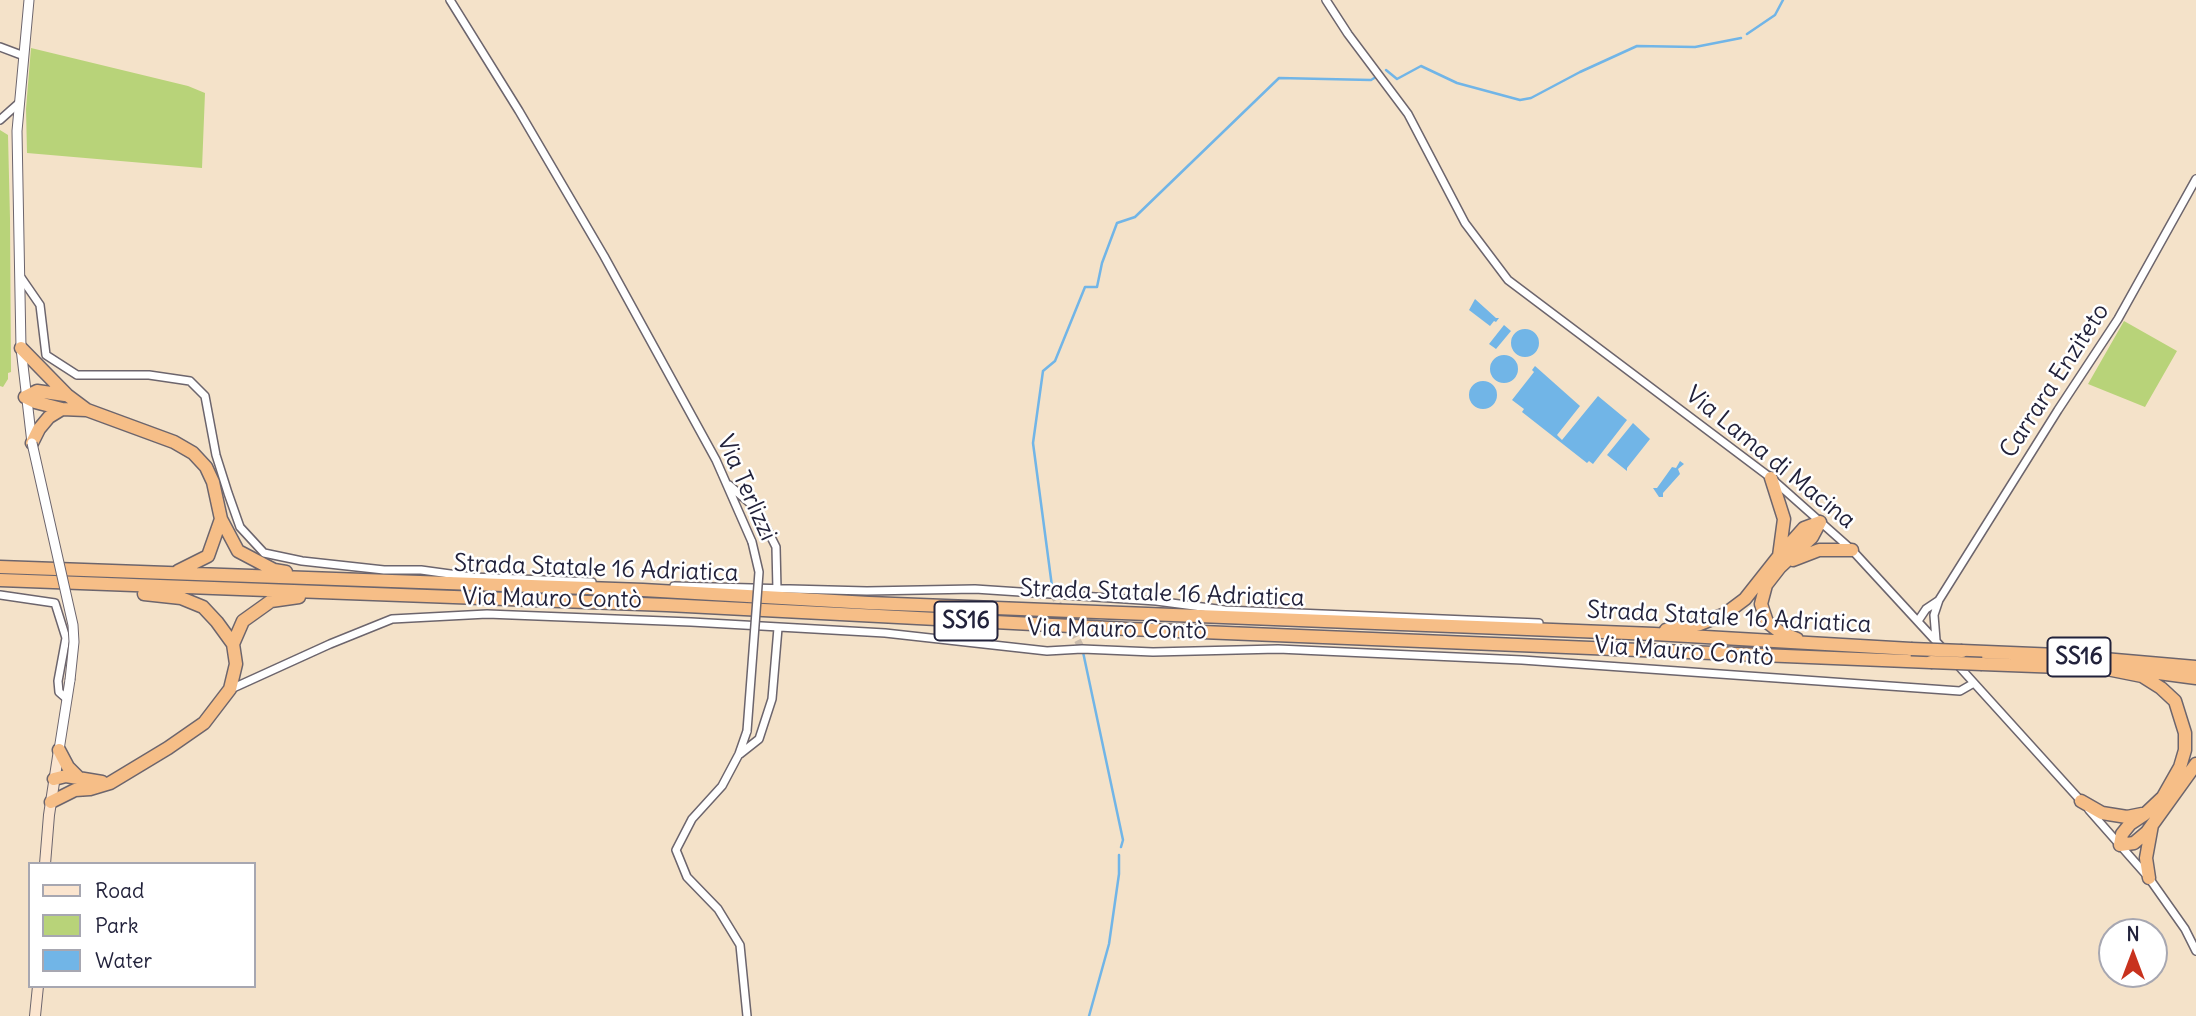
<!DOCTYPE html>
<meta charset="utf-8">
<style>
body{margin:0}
#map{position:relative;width:2196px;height:1016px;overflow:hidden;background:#f4e2c9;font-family:Delius,sans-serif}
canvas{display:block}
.legend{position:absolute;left:28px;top:862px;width:228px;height:126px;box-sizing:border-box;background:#fff;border:2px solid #a7a7b1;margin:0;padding:9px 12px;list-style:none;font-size:21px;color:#22223b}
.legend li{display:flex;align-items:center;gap:14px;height:35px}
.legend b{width:35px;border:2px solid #a7a7b1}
.north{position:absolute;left:2098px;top:918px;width:70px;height:70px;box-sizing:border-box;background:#fff;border:2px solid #a7a7b1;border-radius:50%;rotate:0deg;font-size:19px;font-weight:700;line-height:28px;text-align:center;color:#22223b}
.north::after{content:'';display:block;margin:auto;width:24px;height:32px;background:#c8321e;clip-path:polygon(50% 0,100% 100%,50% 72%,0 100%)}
</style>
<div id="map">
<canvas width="2196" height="1016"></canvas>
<ul class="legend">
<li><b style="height:9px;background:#fbe5cf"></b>Road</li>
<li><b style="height:19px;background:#b8d379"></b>Park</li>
<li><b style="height:19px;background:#71b5e7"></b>Water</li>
</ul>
<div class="north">N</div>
</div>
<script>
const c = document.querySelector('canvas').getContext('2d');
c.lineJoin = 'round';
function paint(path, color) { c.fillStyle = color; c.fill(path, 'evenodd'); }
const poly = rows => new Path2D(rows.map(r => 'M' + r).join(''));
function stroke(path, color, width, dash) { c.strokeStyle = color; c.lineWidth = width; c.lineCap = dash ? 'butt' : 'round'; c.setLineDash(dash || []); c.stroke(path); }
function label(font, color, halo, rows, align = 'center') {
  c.font = font + ' Delius,sans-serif'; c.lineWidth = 5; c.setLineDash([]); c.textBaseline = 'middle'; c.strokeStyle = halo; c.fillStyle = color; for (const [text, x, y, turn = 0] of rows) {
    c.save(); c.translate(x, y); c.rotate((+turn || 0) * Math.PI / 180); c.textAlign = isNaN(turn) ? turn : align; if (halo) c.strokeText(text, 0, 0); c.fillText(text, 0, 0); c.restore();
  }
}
paint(poly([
 [31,48,188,86,205,93,202,168,27,153,26,109],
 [0,130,8,135,10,219,11,372,8,373,8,379,3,387,0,386],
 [2124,321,2177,351,2145,407,2088,384]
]), '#b8d379');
paint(poly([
 [1475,299,1496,318,1499,318,1496,322,1494,321,1490,326,1469,310],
 [1504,325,1511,331,1496,349,1489,344],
 '1511 343a14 14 0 1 1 28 0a14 14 0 1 1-28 0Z',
 '1490 369a14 14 0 1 1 28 0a14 14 0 1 1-28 0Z',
 [1535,366,1580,406,1557,435,1562,440,1598,396,1627,420,1593,464,1589,461,1587,463,1522,412,1524,409,1512,400,1534,372,1532,370],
 '1469 395a14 14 0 1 1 28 0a14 14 0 1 1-28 0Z',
 [1633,423,1650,439,1627,468,1627,471,1607,455],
 [1680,461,1684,464,1678,469,1680,474,1663,493,1663,497,1659,497,1653,488,1657,488,1672,467,1676,468]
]), '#71b5e7');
stroke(poly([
 [1747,34,1775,15,1783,0],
 [1386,70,1397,79,1421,66,1457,83,1520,100,1531,98,1580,72,1637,46,1695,47,1741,38],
 [1053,594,1033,443,1043,371,1055,361,1085,287,1097,287,1102,263,1117,223,1135,217,1279,78,1371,80,1376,77],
 [1083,652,1123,840,1121,847],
 [1089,1016,1109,944,1119,874,1119,855]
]), '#71b5e7', 2.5);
stroke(poly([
 [1053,594,1082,649]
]), '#cabcad', 7, [7, 3.5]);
const minor = poly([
 [450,0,519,111,604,256,716,460,752,542],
 [1326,0,1348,34,1408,114,1465,223,1508,280,1771,478,1852,550,1945,651],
 [0,47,24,56],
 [0,120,19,103],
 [20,276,40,305,46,355,77,375,149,375,190,381,205,396,216,455,228,493,240,527,264,553,302,561,384,570,421,570,472,577,592,582],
 [729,485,752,505,762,519,776,547,777,590],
 [674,586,867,591,975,589,1156,601,1225,610,1539,623],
 [0,595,55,603,66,638,58,681,59,692,67,699],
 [1918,621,1926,609,1938,601],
 [1936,640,1934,615,1939,600,2058,410,2118,319,2196,179],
 [1955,662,2081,801],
 [231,689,330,644,392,619,487,614,691,622,885,633,1047,651,1082,649,1153,652,1278,649,1522,660,1960,691,1974,683],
 [740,754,759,739,772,699,778,628],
 [2089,810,2149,878,2185,929,2196,951],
 [747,1016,740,945,718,909,687,877,676,850,692,819,722,786,739,754,747,731]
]);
const tertiary = poly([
 [29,0,17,131,21,348,32,443],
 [59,750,70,680]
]);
const secondary = poly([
 [45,864,49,815,59,750],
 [35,1016,38,986]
]);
const trunk = poly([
 [21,348,67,395,87,410,174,442,193,453,206,467,213,482,221,519,238,551,274,570,286,572],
 [25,397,35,402,62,409,86,410],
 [25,397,37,391,65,395],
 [32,443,39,429,49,417,62,409],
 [1771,478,1784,519,1779,556],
 [1793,560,1819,550,1852,550],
 [0,567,643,590,869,603,1654,634,1911,649],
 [178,571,208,556,221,519],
 [0,580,667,605,1129,629,1931,662],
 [1666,630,1700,624,1725,614,1745,599,1779,556,1804,528,1820,522],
 [1797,639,1780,632,1767,622,1761,604,1766,585,1780,567,1812,537,1820,522],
 [233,644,243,621,271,601,299,597],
 [1962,651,2058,655,2196,667],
 [1982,664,2114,669],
 [2107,669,2142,676,2161,688,2175,701,2185,733,2185,750,2180,767,2163,797,2145,814,2130,824,2122,834,2120,845,2134,843,2147,832,2196,764],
 [2136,670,2196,678],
 [59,750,68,767,79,778],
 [54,779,66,776,102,782],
 [2081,801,2102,813,2127,817,2142,814],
 [51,802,75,790,90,789,110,783,168,748,204,723,230,689,236,664,233,644,217,622,203,607,181,598,144,594],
 [2149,878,2146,858,2152,825]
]);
stroke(minor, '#6c656d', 10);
stroke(tertiary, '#6c656d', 11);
stroke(secondary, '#6c656d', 12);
stroke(trunk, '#6c656d', 15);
stroke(minor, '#fff', 7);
stroke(tertiary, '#fff', 9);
stroke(secondary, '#fbe5cf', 10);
stroke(trunk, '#f6be87', 12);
const minorBridge = poly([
 [747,731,759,572,752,542]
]);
const tertiaryBridge = poly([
 [32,443,73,625,74,642,70,680]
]);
const trunkBridge = poly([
 [1911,649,1962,651],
 [1931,662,1982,664]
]);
stroke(minorBridge, '#6c656d', 10, []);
stroke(tertiaryBridge, '#6c656d', 11, []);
stroke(trunkBridge, '#6c656d', 15, []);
stroke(minorBridge, '#fff', 7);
stroke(tertiaryBridge, '#fff', 9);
stroke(trunkBridge, '#f6be87', 12);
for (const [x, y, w] of [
 [966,621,63],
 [2079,657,63]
]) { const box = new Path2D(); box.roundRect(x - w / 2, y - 19.5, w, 39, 5); c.fillStyle = '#fff'; c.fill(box); stroke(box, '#22223b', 2); }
label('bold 23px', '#22223b', null, [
 ["SS16",966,621],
 ["SS16",2079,657]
]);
label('24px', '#22223b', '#fff', [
 ["Carrara Enziteto",2055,381,-57],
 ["Via Lama di Macina",1770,458,39],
 ["Via Terlizzi",746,488,66],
 ["Strada Statale 16 Adriatica",596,569,2],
 ["Strada Statale 16 Adriatica",1162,594,2],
 ["Via Mauro Contò",552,599,1],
 ["Strada Statale 16 Adriatica",1729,618,3],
 ["Via Mauro Contò",1117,630,1],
 ["Via Mauro Contò",1684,652,4]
]);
</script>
